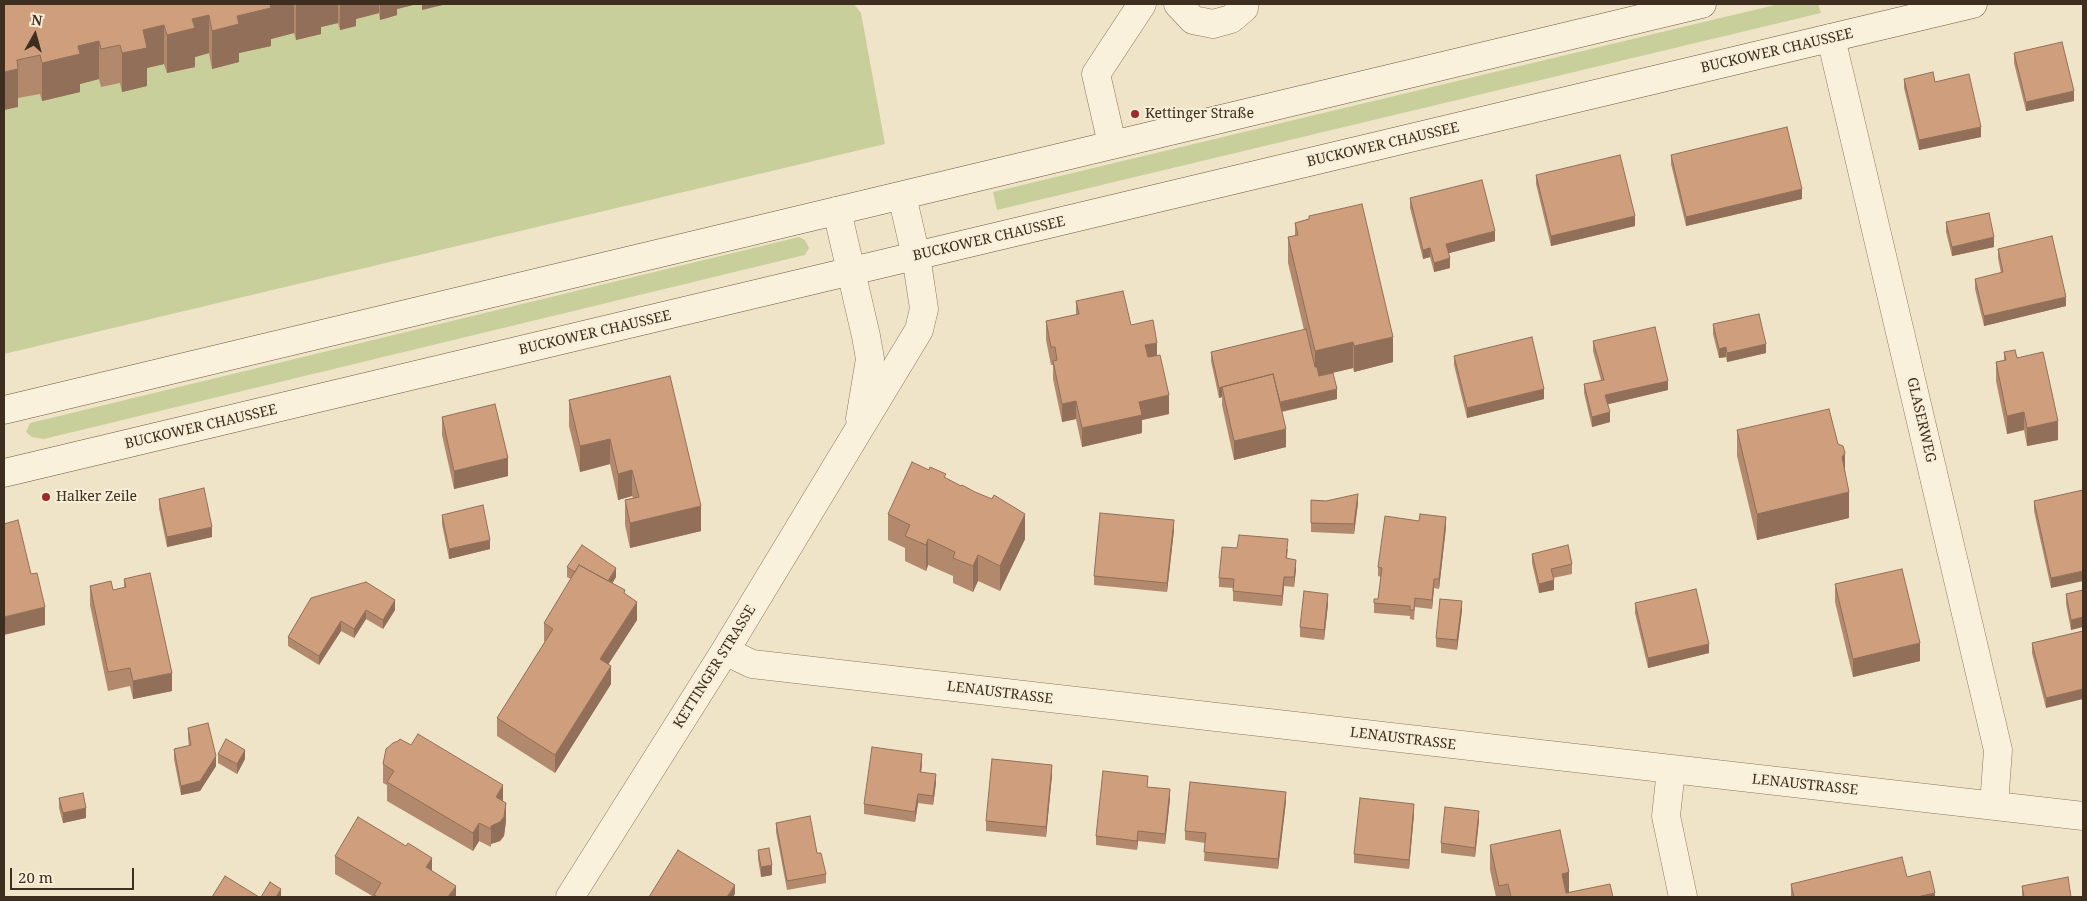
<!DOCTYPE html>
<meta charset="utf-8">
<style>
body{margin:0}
#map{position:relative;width:2087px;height:901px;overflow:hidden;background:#f0e4c8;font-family:"Noto Serif",serif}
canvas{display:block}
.frame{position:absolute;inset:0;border:5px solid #3d2e20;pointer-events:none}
.north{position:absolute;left:10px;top:10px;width:50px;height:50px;-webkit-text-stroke:4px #f7eed8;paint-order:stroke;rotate:7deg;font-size:14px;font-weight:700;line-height:20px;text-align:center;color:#3d2e20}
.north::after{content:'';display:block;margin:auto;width:18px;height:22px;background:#3d2e20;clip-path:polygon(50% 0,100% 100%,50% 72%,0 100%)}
.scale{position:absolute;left:10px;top:868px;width:124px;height:22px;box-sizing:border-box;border:2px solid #3d2e20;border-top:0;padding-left:6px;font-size:15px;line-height:18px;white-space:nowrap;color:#3d2e20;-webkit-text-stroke:4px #f7eed8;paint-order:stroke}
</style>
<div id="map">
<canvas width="2087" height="901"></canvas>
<div class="frame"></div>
<div class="north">N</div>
<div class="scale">20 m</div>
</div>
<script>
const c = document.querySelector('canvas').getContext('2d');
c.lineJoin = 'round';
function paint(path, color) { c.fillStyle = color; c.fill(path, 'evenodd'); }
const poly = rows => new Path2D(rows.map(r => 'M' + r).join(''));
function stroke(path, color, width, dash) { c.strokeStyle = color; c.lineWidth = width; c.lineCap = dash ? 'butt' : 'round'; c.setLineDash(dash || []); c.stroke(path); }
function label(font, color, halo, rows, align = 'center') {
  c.font = font + ' "Noto Serif",serif'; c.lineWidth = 4; c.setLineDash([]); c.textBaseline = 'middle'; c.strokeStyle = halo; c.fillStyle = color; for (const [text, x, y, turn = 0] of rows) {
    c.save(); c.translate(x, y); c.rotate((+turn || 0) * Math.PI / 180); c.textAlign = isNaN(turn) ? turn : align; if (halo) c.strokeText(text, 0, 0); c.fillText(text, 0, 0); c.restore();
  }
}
paint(poly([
 [4,4,854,4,861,13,885,144,4,354],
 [1779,4,1818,4,1821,13,997,210,993,192],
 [799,237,805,240,809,248,805,255,44,439,32,437,26,432,30,423]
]), '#c9cf9b');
const minor = poly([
 [1178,4,1193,20,1213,24,1231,19,1244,8,1244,4],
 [1831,38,1998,750,1994,805],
 [1112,144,1096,74,1142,4],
 [837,211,866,336,870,359,860,419],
 [725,651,752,664,2083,816],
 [1671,770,1666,816,1683,897],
 [570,897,725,651,919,330,924,309,923,302,916,256,902,196]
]);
const secondary = poly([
 [4,410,1702,4],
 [4,473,1973,4]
]);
stroke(minor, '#8d765c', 29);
stroke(secondary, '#6f573f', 29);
stroke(minor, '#faf1dc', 28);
stroke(secondary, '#faf1dc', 28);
paint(poly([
 [4,4,417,4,397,9,397,15,380,20,379,13,356,19,356,26,340,30,338,23,321,27,321,34,296,40,294,33,271,39,271,46,239,53,239,62,212,69,209,53,195,57,195,67,167,73,164,64,147,68,147,86,122,92,120,83,101,87,99,79,80,84,80,92,42,101,40,94,18,98,18,107],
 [2014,53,2074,101,2026,111,2014,63],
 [1904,79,1935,82,1981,137,1919,150,1904,88],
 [1671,155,1802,199,1686,226,1671,164],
 [1536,175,1635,226,1551,246,1536,184],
 [1410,198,1495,241,1448,253,1450,268,1434,272,1430,257,1423,259,1410,208],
 [1309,216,1393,362,1354,372,1353,368,1319,376,1337,399,1282,412,1286,447,1234,460,1222,405,1222,397,1219,398,1211,361,1211,352,1304,330,1288,263,1288,237,1295,236,1295,223,1309,219],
 [1946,222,1994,247,1952,256,1946,232],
 [1998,249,2066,306,1984,326,1975,289,1975,279,2001,273,1998,258],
 [1076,301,1131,325,1157,355,1169,414,1142,420,1142,433,1082,447,1076,419,1062,422,1053,379,1053,365,1051,365,1046,340,1046,321,1076,315],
 [1713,324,1766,353,1727,362,1726,357,1719,358,1713,334],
 [1593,341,1668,390,1608,404,1610,422,1592,427,1584,393,1584,384,1601,380,1593,351],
 [2004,352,2017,358,2058,440,2027,446,2024,430,2007,434,1996,381,1996,362,2004,361],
 [1454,356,1544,399,1467,418,1454,365],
 [670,376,701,531,630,548,625,525,625,500,633,498,632,496,618,500,610,464,580,472,569,426,569,400],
 [442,417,508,476,454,489,442,435],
 [1737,430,1849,518,1757,540,1737,456],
 [946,478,1025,539,1000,591,978,581,973,592,953,583,953,576,928,565,926,571,905,561,905,548,888,540,888,514],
 [2083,490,2051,588,2034,511,2034,501],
 [159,499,212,537,167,547,159,508],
 [1311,500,1358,503,1354,534,1311,532],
 [442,515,490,549,449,559,442,524],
 [1446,527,1439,589,1434,588,1432,609,1415,607,1414,620,1410,619,1410,616,1374,613,1374,603,1378,599,1381,577,1378,576,1378,567],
 [1174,530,1167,592,1094,585,1094,576],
 [1237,548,1288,549,1287,558,1296,569,1294,587,1284,586,1282,606,1233,601,1233,588,1219,587,1219,578],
 [1532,554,1572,564,1572,574,1553,578,1554,590,1539,593,1532,563],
 [567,567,616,577,612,583,625,594,637,620,608,665,611,684,555,773,497,736,497,718,545,642,544,641,544,623,571,579,567,577],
 [124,579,172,691,133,699,130,686,108,691,90,605,90,586,113,590,124,588],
 [1835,584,1920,661,1853,677,1835,602],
 [2083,590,2071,630,2066,604,2066,594],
 [311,598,395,610,383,629,366,619,354,638,341,631,319,665,288,646,288,637],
 [1635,603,1709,653,1648,668,1635,613],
 [1328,604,1324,640,1300,637,1300,627],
 [1462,610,1457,650,1436,647,1436,638],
 [2083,631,2046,708,2032,653,2032,643],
 [188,728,216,766,200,791,181,795,174,759,174,749,189,746,188,737],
 [218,754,245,759,237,774,218,763],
 [383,764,503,801,506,821,504,836,500,841,491,844,491,847,479,841,473,851,387,801,387,785,383,783],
 [922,764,921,772,936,783,933,805,918,803,915,822,864,814,864,804],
 [1052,775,1046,837,986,831,986,821],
 [1148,787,1170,799,1165,844,1138,841,1137,850,1096,845,1096,836],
 [59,798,86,818,63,823,59,808],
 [1286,801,1278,869,1204,861,1205,843,1185,840,1185,831],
 [1414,814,1409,869,1354,863,1354,854],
 [1479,820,1475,857,1441,853,1441,843],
 [776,823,817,853,826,874,826,883,787,890,776,832],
 [1490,845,1569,892,1613,897,1496,897,1490,870],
 [758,850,772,875,761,877,758,859],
 [335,856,432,871,456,897,374,897,335,874],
 [1907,877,1935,897,1791,897,1791,884],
 [2022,886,2071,897,2022,897]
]), '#b2896c');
paint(poly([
 [269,4,294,4,294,33,271,39,271,46,239,53,239,62,212,69,212,31,237,16],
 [296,4,338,4,338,23,321,27,321,34,296,40],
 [340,4,379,4,379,13,356,19,356,26,340,30],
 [380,4,417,4,397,9,397,15,380,20],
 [422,4,447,4,422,10],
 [209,15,209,53,195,57,195,67,167,73,167,35,192,19],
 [164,25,164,64,147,68,147,86,122,92,122,53,143,30],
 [99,41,99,79,80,84,80,92,42,101,42,63,78,46],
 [18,69,18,107,4,110,4,72],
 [2074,91,2074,101,2026,111,2026,102],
 [1981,127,1981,137,1919,150,1919,140],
 [1802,189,1802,199,1686,226,1686,217],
 [1635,216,1635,226,1551,246,1551,236],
 [1495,231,1495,241,1446,254,1446,244],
 [1994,237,1994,247,1952,256,1952,247],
 [1430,248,1430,257,1423,259,1423,250],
 [1450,258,1450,268,1434,272,1434,263],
 [2066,297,2066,306,1984,326,1984,316],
 [1393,337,1393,362,1354,372,1354,346],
 [1353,342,1353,368,1315,377,1315,351],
 [1157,343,1157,361,1145,364,1145,345],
 [1766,344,1766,353,1727,362,1727,353],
 [1726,347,1726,357,1719,358,1719,349],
 [1668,381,1668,390,1605,405,1605,395],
 [1222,387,1222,397,1219,398,1219,388],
 [1337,389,1337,399,1278,412,1278,403],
 [1544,389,1544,399,1467,418,1467,408],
 [1169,395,1169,414,1142,420,1142,433,1082,447,1082,428,1139,402],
 [1076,401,1076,419,1062,422,1062,404],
 [1610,412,1610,422,1592,427,1592,417],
 [2024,412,2024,430,2007,434,2007,416],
 [2058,421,2058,440,2027,446,2027,428],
 [1286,429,1286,447,1234,460,1234,441],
 [610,439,610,464,580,472,580,446],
 [1845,453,1845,479,1842,457],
 [508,458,508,476,454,489,454,471],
 [632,470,632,496,618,500,618,474],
 [1849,492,1849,518,1757,540,1757,514],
 [1358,494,1358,503,1354,534,1354,524],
 [701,506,701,531,630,548,630,523],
 [1025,514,1025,539,1000,591,1000,566],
 [1446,517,1446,527,1439,589,1439,579],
 [1174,520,1174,530,1167,592,1167,583],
 [212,527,212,537,167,547,167,537],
 [928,539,928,565,926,571,926,545],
 [490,540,490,549,449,559,449,549],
 [978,555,978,581,973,592,973,566],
 [1296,560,1296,569,1294,587,1294,577],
 [616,568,616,577,608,591,605,586],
 [2083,571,2083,581,2051,588,2051,578],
 [1284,577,1284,586,1282,606,1282,596],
 [1434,579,1434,588,1432,609,1432,600],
 [1554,580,1554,590,1539,593,1539,584],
 [1328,594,1328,604,1324,640,1324,630],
 [395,600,395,610,383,629,383,620],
 [1462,601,1462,610,1457,650,1457,640],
 [637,602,637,620,600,677,600,659],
 [45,607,45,625,4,635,4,617],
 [366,610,366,619,354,638,354,629],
 [2083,617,2083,627,2071,630,2071,620],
 [341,621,341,631,319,665,319,656],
 [1920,643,1920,661,1853,677,1853,659],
 [1709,644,1709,653,1648,668,1648,658],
 [611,666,611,684,555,773,555,755],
 [172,673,172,691,133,699,133,681],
 [2083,689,2083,699,2046,708,2046,698],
 [245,750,245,759,237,774,237,764],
 [922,754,922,764,920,781,920,772],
 [216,756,216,766,200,791,181,795,181,786],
 [1052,765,1052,775,1046,837,1046,827],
 [936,774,936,783,933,805,933,796],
 [503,785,503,804,496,797],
 [1170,789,1170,799,1165,844,1165,834],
 [1286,792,1286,801,1278,869,1278,859],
 [918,794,918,803,915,822,915,812],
 [506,803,506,821,504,836,500,841,491,844,491,847,491,826],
 [1414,804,1414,814,1409,869,1409,860],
 [86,808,86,818,63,823,63,813],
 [1479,811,1479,820,1475,857,1475,848],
 [479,823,479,841,473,851,473,833],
 [1138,831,1138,841,1137,850,1137,841],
 [432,858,432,876,426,867],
 [772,865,772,875,761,877,761,867],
 [1569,872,1569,897,1562,897,1562,874],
 [735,885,735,894,733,897,727,897],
 [456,886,456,897,448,897],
 [281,889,281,897,276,897],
 [1935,893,1935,897,1917,897]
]), '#916f58');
const building = poly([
 [4,4,270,4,271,8,237,16,239,24,212,31,209,15,192,19,195,28,167,35,164,25,143,30,147,48,122,53,120,45,101,49,99,41,78,46,80,54,42,63,40,55,17,60,18,69,4,72,4,4],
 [2062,42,2074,91,2026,102,2014,53,2062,42],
 [1933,72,1935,82,1969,74,1981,127,1919,140,1904,79,1933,72],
 [1787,127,1802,189,1686,217,1671,155,1787,127],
 [1620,155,1635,216,1551,236,1536,175,1620,155],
 [1482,180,1495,231,1446,244,1450,258,1434,263,1430,248,1423,250,1410,198,1482,180],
 [1362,204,1393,337,1354,346,1353,342,1315,351,1288,237,1298,235,1295,223,1309,219,1309,216,1362,204],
 [1989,213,1994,237,1952,247,1946,222,1989,213],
 [2052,236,2066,297,1984,316,1975,279,2003,272,1998,249,2052,236],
 [1123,291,1131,325,1153,320,1157,343,1145,345,1148,357,1160,355,1169,395,1139,402,1142,415,1082,428,1076,401,1062,404,1053,361,1057,360,1055,347,1051,347,1046,321,1079,314,1076,301,1123,291],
 [1759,314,1766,344,1727,353,1726,347,1719,349,1713,324,1759,314],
 [1655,327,1668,381,1605,395,1610,412,1592,417,1584,384,1604,380,1593,341,1655,327],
 [1306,329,1315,367,1317,367,1319,376,1333,373,1337,389,1280,402,1273,374,1222,387,1219,388,1211,352,1306,329],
 [1532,337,1544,389,1467,408,1454,356,1532,337],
 [2015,350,2017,358,2043,352,2058,421,2027,428,2024,412,2007,416,1996,362,2006,360,2004,352,2015,350],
 [1273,374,1286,429,1234,441,1222,387,1273,374],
 [670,376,701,506,630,523,625,500,639,497,632,470,618,474,610,439,580,446,569,400,670,376],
 [495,404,508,458,454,471,442,417,495,404],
 [1829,409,1838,444,1843,446,1845,453,1842,457,1849,492,1757,514,1737,430,1829,409],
 [912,462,929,470,930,467,946,474,944,477,961,486,962,485,975,492,992,499,994,495,1025,514,1000,566,978,555,973,566,953,558,955,552,928,539,926,545,905,536,910,525,888,514,912,462],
 [204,488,212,527,167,537,159,499,204,488],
 [2083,490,2083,571,2051,578,2034,501,2083,490],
 [1358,494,1354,524,1311,523,1311,500,1326,501,1358,494],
 [483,505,490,540,449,549,442,515,483,505],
 [1100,513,1174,520,1167,583,1094,576,1100,513],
 [1420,514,1446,517,1439,579,1434,579,1432,600,1415,598,1414,610,1410,610,1410,606,1374,603,1374,599,1378,599,1382,568,1378,567,1385,516,1419,521,1420,514],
 [18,520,31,574,37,573,45,607,4,617,4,524,18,520],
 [1239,535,1288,539,1286,558,1296,560,1294,577,1284,577,1282,596,1233,591,1234,579,1219,578,1222,547,1237,548,1239,535],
 [582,545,616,568,608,581,579,565,575,572,567,567,582,545],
 [1568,545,1572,564,1551,569,1554,580,1539,584,1532,554,1568,545],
 [579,565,625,590,624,593,637,602,600,659,611,666,555,755,497,718,553,629,544,623,579,565],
 [1902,569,1920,643,1853,659,1835,584,1902,569],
 [150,573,172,673,133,681,130,668,108,672,90,586,111,581,113,590,126,587,124,579,150,573],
 [366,582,395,600,383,620,366,610,354,629,341,621,319,656,288,637,311,598,366,582],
 [1696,589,1709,644,1648,658,1635,603,1696,589],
 [2083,590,2083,617,2071,620,2066,594,2083,590],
 [1304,591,1328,594,1324,630,1300,627,1304,591],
 [1440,599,1462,601,1457,640,1436,638,1440,599],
 [2083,631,2083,689,2046,698,2032,643,2083,631],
 [208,723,216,756,200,781,181,786,174,749,191,745,188,728,208,723],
 [418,734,503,785,496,797,506,803,504,817,500,822,491,826,491,829,479,823,473,833,387,782,394,771,383,764,386,749,393,743,398,741,400,739,411,745,418,734],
 [226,739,245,750,237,764,218,754,226,739],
 [872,747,922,754,920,772,936,774,933,796,918,794,915,812,864,804,872,747],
 [992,759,1052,765,1046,827,986,821,992,759],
 [1103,771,1148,776,1147,787,1170,789,1165,834,1138,831,1137,841,1096,836,1103,771],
 [1190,782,1286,792,1278,859,1204,852,1206,833,1185,831,1190,782],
 [83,793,86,808,63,813,59,798,83,793],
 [1360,798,1414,804,1409,860,1354,854,1360,798],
 [1445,807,1479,811,1475,848,1441,843,1445,807],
 [810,816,817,853,821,853,826,874,787,881,776,823,810,816],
 [358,817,406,846,408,843,432,858,426,867,456,886,448,897,378,897,374,895,381,883,335,856,358,817],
 [1560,830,1569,872,1562,874,1566,893,1610,884,1613,897,1511,897,1508,884,1499,886,1490,845,1560,830],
 [769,848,772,865,761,867,758,850,769,848],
 [678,850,735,885,727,897,649,897,678,850],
 [1902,857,1907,877,1930,871,1935,893,1917,897,1794,897,1791,884,1902,857],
 [225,876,259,897,212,897,225,876],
 [2068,877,2071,897,2024,897,2022,886,2068,877],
 [270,882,281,889,276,897,261,897,270,882]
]);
paint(building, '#cf9f7d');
stroke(building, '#916f58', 1);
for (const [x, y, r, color] of [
 [1135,114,5,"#9e2a2b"],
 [46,497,5,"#9e2a2b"]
]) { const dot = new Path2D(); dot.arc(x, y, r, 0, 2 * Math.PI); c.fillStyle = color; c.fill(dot); stroke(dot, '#f7eed8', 2); }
label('14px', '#3d2e20', '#f7eed8', [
 ["BUCKOWER CHAUSSEE",1777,51,-13],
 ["BUCKOWER CHAUSSEE",1383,145,-13],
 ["BUCKOWER CHAUSSEE",989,239,-13],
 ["BUCKOWER CHAUSSEE",595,333,-13],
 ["GLASERWEG",1921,420,77],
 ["BUCKOWER CHAUSSEE",201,427,-13],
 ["KETTINGER STRASSE",715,667,-58],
 ["LENAUSTRASSE",1000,693,7],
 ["LENAUSTRASSE",1403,739,7],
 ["LENAUSTRASSE",1805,785,6]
]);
label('14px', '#3d2e20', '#f7eed8', [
 ["Kettinger Straße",1145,114],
 ["Halker Zeile",56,497]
], 'left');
</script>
